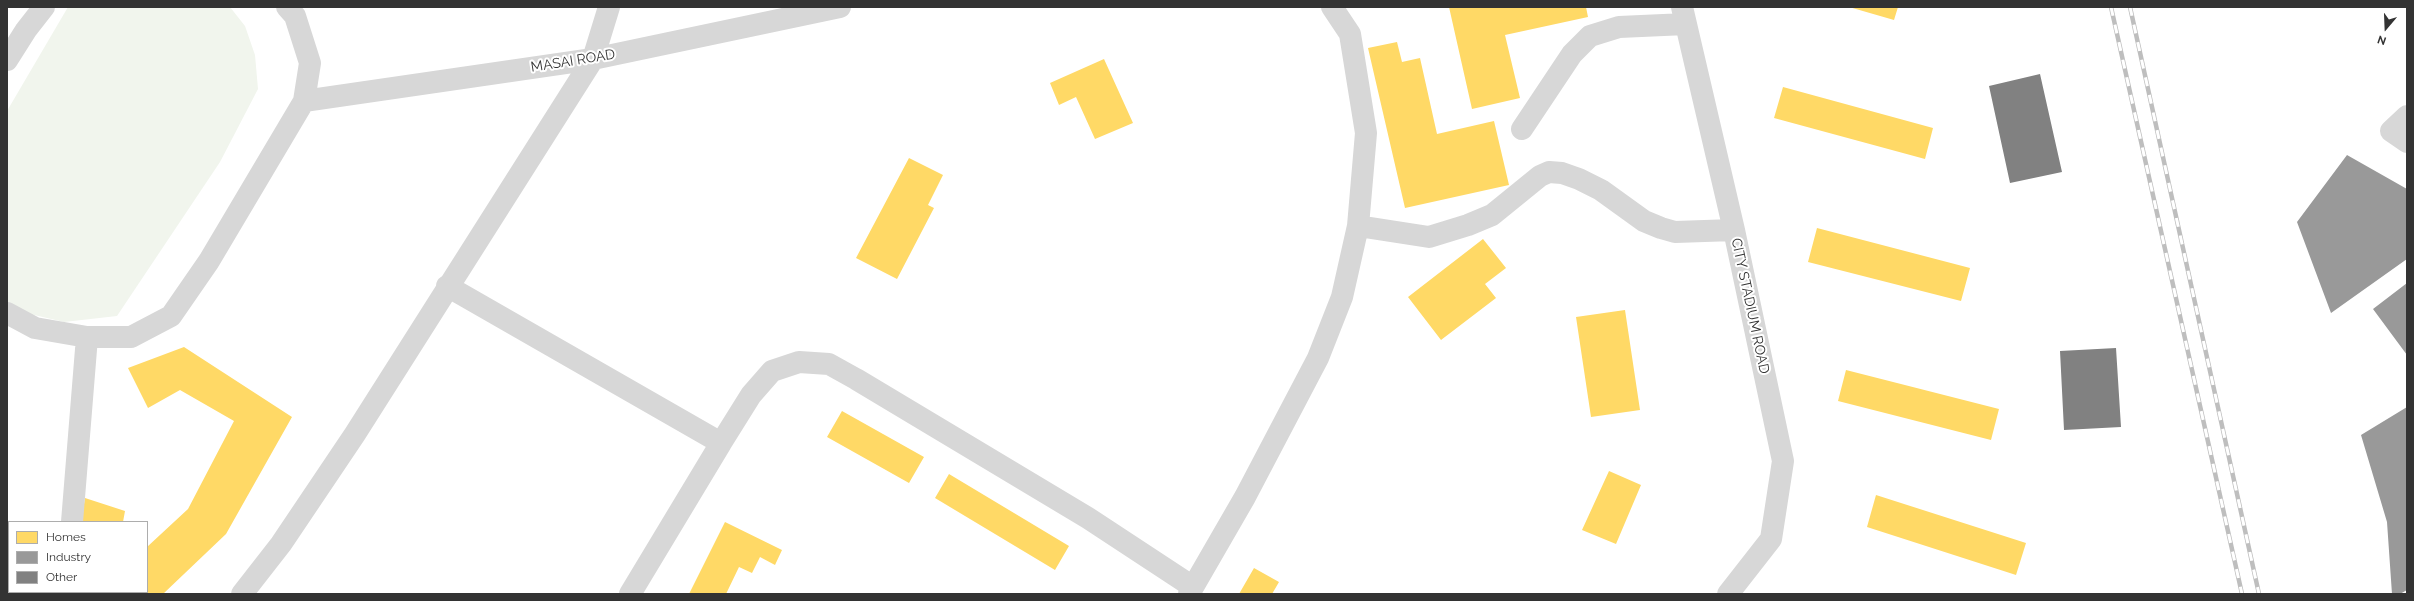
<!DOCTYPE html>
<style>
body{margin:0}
#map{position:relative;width:2414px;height:601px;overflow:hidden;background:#fff;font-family:Raleway,sans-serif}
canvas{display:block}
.frame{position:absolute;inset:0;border:8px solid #333;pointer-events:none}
.legend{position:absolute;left:8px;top:521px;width:140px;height:72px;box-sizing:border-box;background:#fff;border:1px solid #adadad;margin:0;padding:5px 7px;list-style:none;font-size:12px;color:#333}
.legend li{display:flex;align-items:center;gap:8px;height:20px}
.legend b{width:20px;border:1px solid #adadad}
.north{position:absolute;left:2366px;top:8px;width:40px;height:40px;-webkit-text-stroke:3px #fff;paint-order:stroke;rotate:199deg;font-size:11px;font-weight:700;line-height:16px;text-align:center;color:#333}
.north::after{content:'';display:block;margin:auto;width:14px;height:18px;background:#333;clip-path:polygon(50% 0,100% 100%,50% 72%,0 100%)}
</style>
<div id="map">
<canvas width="2414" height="601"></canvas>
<div class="frame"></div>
<ul class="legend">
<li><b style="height:11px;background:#ffd966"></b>Homes</li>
<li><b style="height:11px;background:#999"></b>Industry</li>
<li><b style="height:11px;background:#818181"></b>Other</li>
</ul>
<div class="north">N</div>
</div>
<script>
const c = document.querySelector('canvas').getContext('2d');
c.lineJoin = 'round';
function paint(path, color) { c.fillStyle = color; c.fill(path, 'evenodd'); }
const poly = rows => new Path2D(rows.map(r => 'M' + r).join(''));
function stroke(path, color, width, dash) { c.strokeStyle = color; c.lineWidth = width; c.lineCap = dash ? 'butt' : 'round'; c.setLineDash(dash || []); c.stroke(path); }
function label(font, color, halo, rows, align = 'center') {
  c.font = font + ' Raleway,sans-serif'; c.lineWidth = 4; c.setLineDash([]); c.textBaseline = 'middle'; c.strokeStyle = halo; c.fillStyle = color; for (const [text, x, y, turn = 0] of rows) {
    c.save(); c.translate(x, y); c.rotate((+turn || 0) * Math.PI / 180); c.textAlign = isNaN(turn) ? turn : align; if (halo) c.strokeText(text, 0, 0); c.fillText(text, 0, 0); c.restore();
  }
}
paint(poly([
 [68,7,230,7,245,26,255,55,258,89,220,162,117,316,64,322,9,309,7,307,7,111]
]), '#f1f5ed');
paint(poly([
 [1449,7,1586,7,1588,17,1505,35,1520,98,1472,109],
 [1849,7,1898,7,1894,20],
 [1397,42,1402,62,1420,58,1437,134,1494,121,1509,185,1405,208,1368,48],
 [1104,59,1133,123,1095,139,1076,97,1059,105,1050,83],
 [1783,87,1933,128,1925,159,1774,118],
 [909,158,943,175,928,205,934,208,897,279,856,258],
 [1817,228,1970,268,1961,301,1808,262],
 [1483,239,1506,268,1485,284,1496,298,1441,340,1408,297],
 [1625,310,1640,410,1591,417,1576,317],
 [184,347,292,417,226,534,163,594,72,594,72,592,147,592,147,547,188,509,234,421,180,390,148,408,128,368],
 [1846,370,1999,409,1991,440,1838,401],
 [842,411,924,457,909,483,827,437],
 [1609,471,1641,485,1616,544,1582,530],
 [949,474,1069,546,1055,570,935,498],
 [1876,495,2026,543,2016,575,1867,527],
 [85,498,125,511,123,522,81,522],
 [725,522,782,550,775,565,760,557,752,573,739,567,726,594,689,594],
 [1254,568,1279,582,1272,594,1239,594]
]), '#ffd966');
paint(poly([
 [2347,155,2407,189,2407,259,2331,313,2297,222],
 [2407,283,2407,355,2373,309],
 [2407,407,2407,590,2400,594,2392,594,2387,522,2361,435]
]), '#999');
paint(poly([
 [2040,74,2062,172,2010,183,1989,86],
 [2116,348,2121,427,2064,430,2060,351]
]), '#818181');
stroke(poly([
 [1682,7,1734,230,1783,461,1771,539,1728,594],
 [7,60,26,30,44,7],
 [304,101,593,59,840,7],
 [2407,116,2391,131,2407,142],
 [1522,129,1572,54,1590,36,1619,27,1686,24],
 [1358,226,1429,237,1468,225,1492,215,1540,176,1549,172,1562,173,1579,179,1601,190,1644,221,1661,228,1675,232,1734,230],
 [447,286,721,443,751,395,772,371,799,362,829,364,856,379,1088,518,1193,587],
 [7,313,35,328,87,337,131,337,171,316,209,261,304,101,310,63,295,16,287,7],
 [72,522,87,337],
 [66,594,67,592],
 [242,594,281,544,355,434,593,59,609,7],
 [630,594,721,443],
 [1189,594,1245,497,1318,358,1342,297,1358,226,1366,133,1350,34,1332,7]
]), '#d7d7d7', 22);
const rail = poly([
 [2111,7,2242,594],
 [2130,7,2259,594]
]);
stroke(rail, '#bebebe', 4.5);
stroke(rail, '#fff', 3, [9]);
label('14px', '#333', '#fff', [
 ["MASAI ROAD",573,61,-9],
 ["CITY STADIUM ROAD",1750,306,78]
]);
</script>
